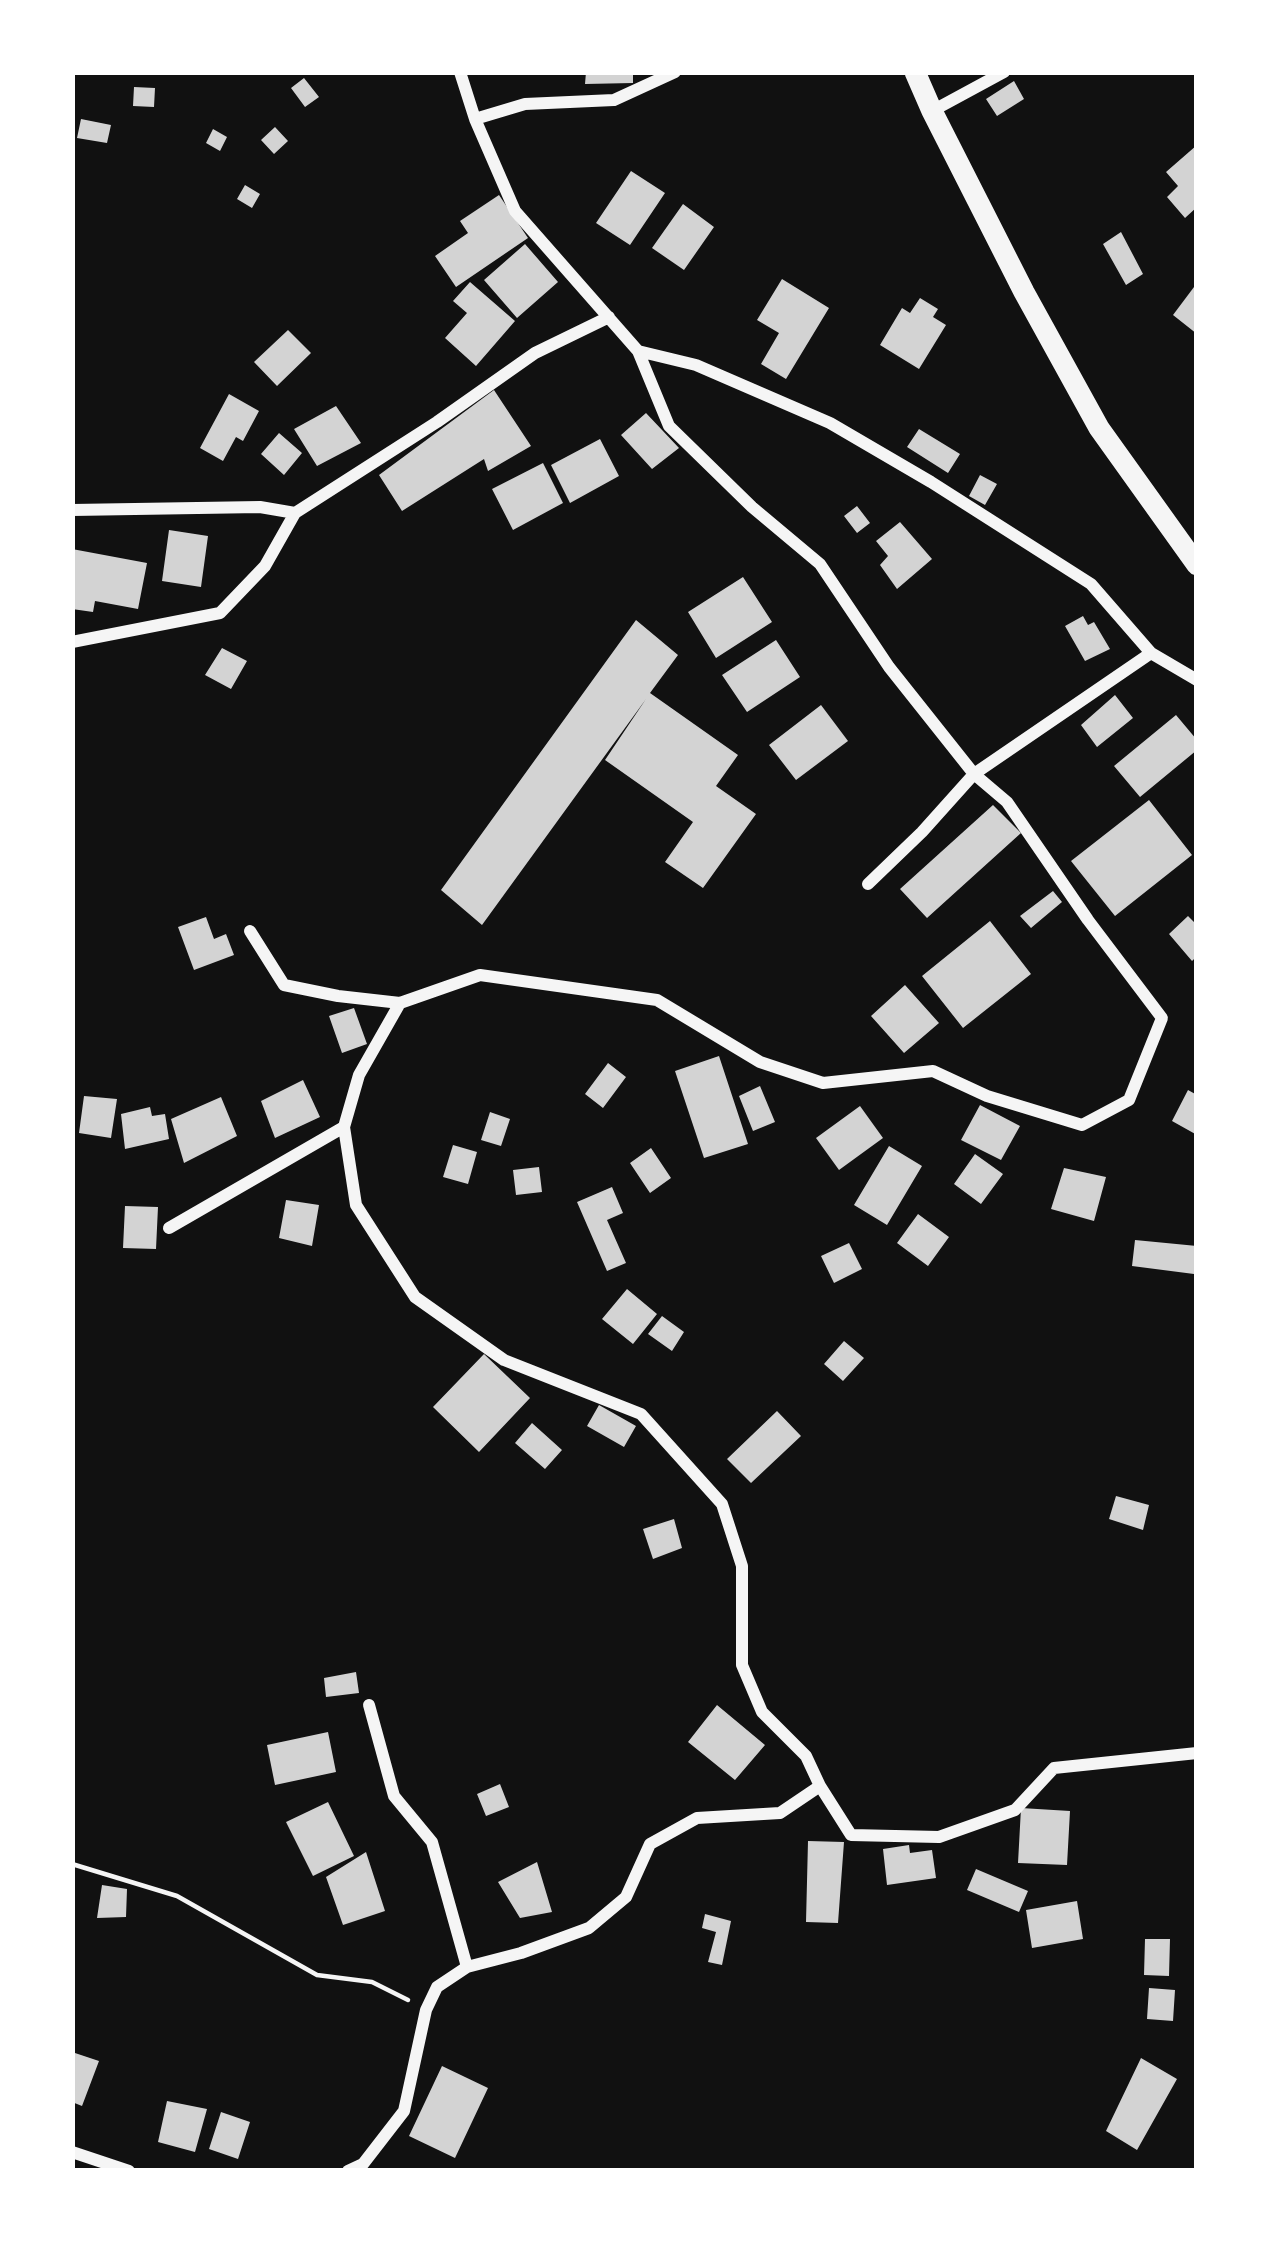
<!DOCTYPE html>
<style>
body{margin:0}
#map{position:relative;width:1269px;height:2243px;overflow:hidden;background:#111;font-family:"Playfair Display",serif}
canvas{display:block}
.frame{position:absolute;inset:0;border:75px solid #fff;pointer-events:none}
</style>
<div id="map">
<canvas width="1269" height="2243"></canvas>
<div class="frame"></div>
</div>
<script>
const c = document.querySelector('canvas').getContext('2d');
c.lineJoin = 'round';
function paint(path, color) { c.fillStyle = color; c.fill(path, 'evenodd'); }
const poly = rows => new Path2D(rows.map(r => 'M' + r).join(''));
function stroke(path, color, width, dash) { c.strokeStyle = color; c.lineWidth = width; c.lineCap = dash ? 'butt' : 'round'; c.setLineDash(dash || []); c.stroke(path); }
paint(poly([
 [586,72,633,72,633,83,585,84],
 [304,78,319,97,305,107,291,88],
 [1014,81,1024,99,997,116,986,99],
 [134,87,155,88,154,107,133,106],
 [81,119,111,125,107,143,77,138],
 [275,127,288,141,274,154,261,140],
 [213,129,227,137,220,151,206,143],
 [1197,145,1197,207,1185,218,1167,197,1178,186,1166,172],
 [631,171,665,193,630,245,596,223],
 [245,185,260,194,252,208,237,199],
 [499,195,528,238,456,287,435,256,468,233,460,221],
 [683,204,714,227,684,270,652,248],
 [1121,232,1143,274,1126,285,1103,244],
 [525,244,558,282,517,318,484,280],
 [782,279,829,308,786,379,761,364,779,333,757,320],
 [470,282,515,321,476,366,445,338,467,313,453,301],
 [1197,283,1197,334,1173,315],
 [920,298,938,309,933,317,946,325,919,369,880,345,902,308,910,313],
 [288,330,311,353,277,386,254,362],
 [494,390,531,446,488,471,484,459,402,511,379,475],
 [229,394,259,411,243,441,236,437,223,461,200,448],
 [336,406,361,443,317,466,294,429],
 [646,413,679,448,652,469,621,435],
 [919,429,960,454,948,473,907,447],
 [279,433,302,453,284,475,261,454],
 [600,439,619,476,570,503,551,465],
 [543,463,563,503,513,530,492,489],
 [980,475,997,484,985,505,969,496],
 [857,506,870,523,857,533,844,516],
 [900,522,932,559,897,589,880,565,888,556,876,541],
 [169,530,208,536,201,587,162,581],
 [72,549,147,563,138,609,95,601,93,612,72,609],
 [743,577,772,622,716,658,688,612],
 [1083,616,1088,625,1094,622,1110,649,1085,661,1065,626],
 [636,620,678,655,650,693,738,755,716,786,756,814,703,888,665,862,693,822,605,760,646,699,482,925,441,890],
 [776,640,800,677,747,712,722,675],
 [222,648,247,661,231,689,205,675],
 [1115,695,1133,718,1097,747,1081,725],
 [821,705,848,741,796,780,769,745],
 [1176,715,1197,740,1197,750,1140,797,1114,766],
 [1149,800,1192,855,1115,916,1071,861],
 [993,805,1021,833,927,918,900,889],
 [1053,891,1062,902,1031,928,1020,916],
 [1188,916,1197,925,1197,956,1192,961,1169,934],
 [206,917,214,939,226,934,234,955,194,970,178,927],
 [990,921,1031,974,963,1028,922,976],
 [905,985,939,1023,904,1053,871,1016],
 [354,1008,367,1044,342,1053,329,1016],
 [719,1056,748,1144,704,1158,675,1071],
 [608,1063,626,1077,603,1108,585,1094],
 [303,1080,320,1117,275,1138,261,1101],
 [760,1086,775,1122,753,1131,739,1096],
 [1188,1090,1197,1095,1197,1135,1172,1121],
 [84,1096,117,1099,111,1138,79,1133],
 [221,1097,237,1136,184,1163,171,1119],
 [980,1105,1020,1126,1001,1160,961,1140],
 [860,1106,883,1138,839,1170,816,1138],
 [150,1107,152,1116,165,1114,169,1139,125,1149,121,1114],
 [490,1112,510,1119,501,1146,481,1140],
 [453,1145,477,1152,468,1184,443,1177],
 [889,1146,922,1166,887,1225,854,1205],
 [651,1148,671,1178,650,1193,630,1163],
 [975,1154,1003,1174,981,1204,954,1184],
 [539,1167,542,1192,516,1195,513,1170],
 [1064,1168,1106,1177,1094,1221,1051,1209],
 [612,1187,623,1213,607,1220,626,1263,607,1271,577,1202],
 [286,1200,319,1205,312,1246,279,1238],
 [125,1206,158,1207,156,1249,123,1248],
 [918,1214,949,1237,928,1266,897,1243],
 [1135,1240,1197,1246,1194,1274,1132,1266],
 [849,1243,862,1269,834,1283,821,1256],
 [627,1289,657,1314,633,1344,602,1319],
 [662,1316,684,1332,672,1351,648,1334],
 [844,1341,864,1358,843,1381,824,1364],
 [484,1354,530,1398,479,1452,433,1407],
 [599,1405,636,1426,624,1447,587,1426],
 [777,1411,801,1436,751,1483,727,1459],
 [532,1423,562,1450,545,1469,515,1443],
 [1116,1496,1149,1505,1143,1530,1109,1519],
 [674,1519,682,1548,653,1559,643,1529],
 [356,1672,359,1693,326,1697,324,1678],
 [717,1705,765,1745,735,1780,688,1742],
 [328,1732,336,1772,275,1785,267,1745],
 [500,1784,509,1807,486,1816,477,1794],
 [328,1802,354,1856,313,1876,286,1822],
 [1021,1808,1070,1811,1067,1865,1018,1863],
 [808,1841,844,1842,838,1923,806,1922],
 [909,1845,910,1853,932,1850,936,1878,887,1885,883,1849],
 [366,1852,385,1911,343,1925,326,1877],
 [537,1862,552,1912,520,1918,498,1882],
 [976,1869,1028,1891,1019,1912,967,1890],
 [102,1885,127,1889,126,1917,97,1918],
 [1077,1901,1083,1939,1032,1948,1026,1910],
 [705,1914,731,1921,722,1965,708,1962,716,1932,702,1928],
 [1145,1939,1170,1939,1169,1976,1144,1975],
 [1149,1988,1175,1990,1173,2021,1147,2019],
 [72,2052,99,2061,82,2106,72,2102],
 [1141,2058,1177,2079,1137,2150,1106,2131],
 [442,2066,488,2088,455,2158,409,2136],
 [167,2101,207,2109,195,2152,158,2142],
 [221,2112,250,2122,238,2159,209,2149]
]), '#d3d3d3');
stroke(poly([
 [72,1864,177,1896,317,1975,372,1982,408,2000]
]), '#f5f5f5', 4.5);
stroke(poly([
 [932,111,1004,72],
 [475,119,525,104,614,100,675,72],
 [638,351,696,365,830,423,931,482,1091,584,1151,653,1197,680],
 [72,510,260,507,295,513,437,422,535,353,609,317],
 [72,642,220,613,265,566,295,513],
 [868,884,922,832,974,774,1151,653],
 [250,931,284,985,338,996,400,1003],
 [169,1228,344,1127],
 [369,1705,394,1796,432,1842,467,1967],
 [820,1786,851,1835,939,1837,1015,1810,1054,1768,1197,1753],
 [72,2152,129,2171],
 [348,2171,363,2164,404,2111,426,2010,437,1987,467,1967,521,1953,589,1928,626,1897,650,1844,697,1818,780,1813,820,1786,806,1756,762,1712,742,1665,742,1566,722,1504,641,1414,504,1360,415,1297,356,1205,344,1127,359,1075,400,1003,480,975,657,1000,760,1062,823,1083,933,1071,987,1096,1082,1125,1129,1100,1162,1018,1088,920,1007,802,974,774,889,667,820,564,752,507,669,426,638,351,515,211,475,119,460,72]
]), '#f5f5f5', 12);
stroke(poly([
 [915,72,932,111,1024,292,1099,428,1197,565]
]), '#f5f5f5', 21);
</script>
